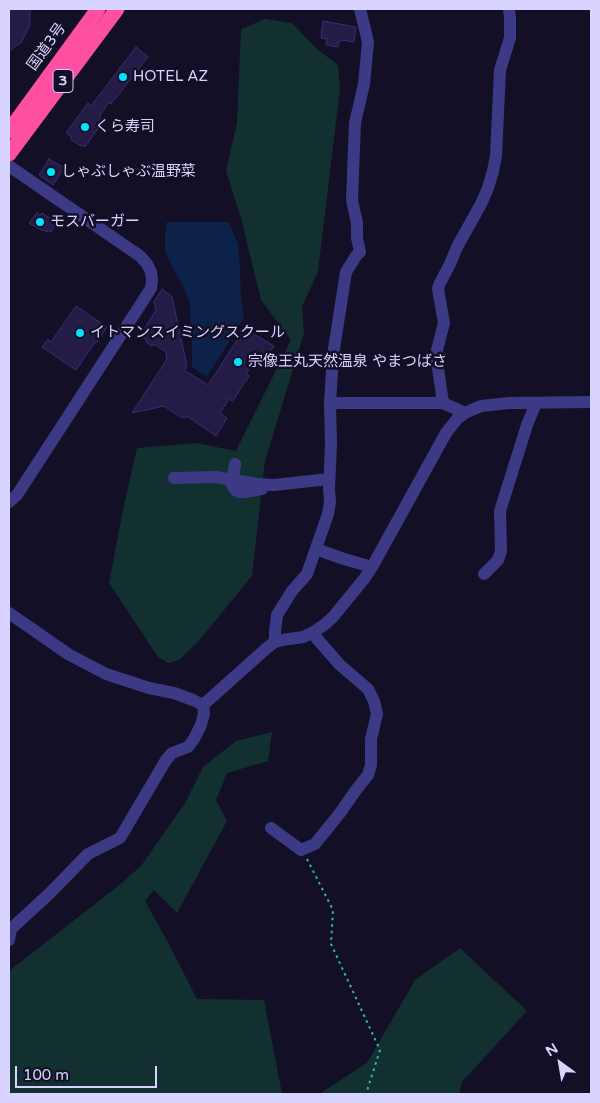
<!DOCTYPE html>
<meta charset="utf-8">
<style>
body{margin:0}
#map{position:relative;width:600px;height:1103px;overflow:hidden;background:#130f26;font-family:"Varela Round",sans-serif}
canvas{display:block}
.frame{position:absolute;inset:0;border:10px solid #d9d4ff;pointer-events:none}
.north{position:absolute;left:535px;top:1038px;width:50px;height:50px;-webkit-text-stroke:4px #130f26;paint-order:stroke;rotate:328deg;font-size:14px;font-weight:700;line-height:20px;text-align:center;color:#d9d4ff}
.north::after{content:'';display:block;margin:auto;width:18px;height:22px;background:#d9d4ff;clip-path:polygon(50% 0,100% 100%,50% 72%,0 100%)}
.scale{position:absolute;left:15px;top:1066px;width:142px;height:22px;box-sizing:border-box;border:2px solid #d9d4ff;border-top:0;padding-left:6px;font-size:15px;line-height:18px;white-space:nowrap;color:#d9d4ff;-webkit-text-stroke:4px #130f26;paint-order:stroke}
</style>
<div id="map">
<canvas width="600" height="1103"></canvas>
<div class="frame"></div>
<div class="north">N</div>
<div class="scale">100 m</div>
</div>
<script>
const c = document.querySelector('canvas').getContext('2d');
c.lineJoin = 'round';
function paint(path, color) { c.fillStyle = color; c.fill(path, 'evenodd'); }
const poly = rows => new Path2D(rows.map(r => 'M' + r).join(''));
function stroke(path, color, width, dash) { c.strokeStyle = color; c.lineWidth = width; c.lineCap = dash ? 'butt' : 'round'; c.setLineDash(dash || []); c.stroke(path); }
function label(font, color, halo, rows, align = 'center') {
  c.font = font + ' "Varela Round","Noto Sans JP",sans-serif'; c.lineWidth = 5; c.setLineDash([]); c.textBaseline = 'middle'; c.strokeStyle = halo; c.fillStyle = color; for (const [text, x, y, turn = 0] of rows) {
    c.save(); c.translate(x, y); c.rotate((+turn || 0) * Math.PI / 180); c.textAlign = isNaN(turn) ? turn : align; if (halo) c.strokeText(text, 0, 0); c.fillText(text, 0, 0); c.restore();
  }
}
paint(poly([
 [265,19,292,23,317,49,338,65,340,88,318,272,302,306,304,333,265,461,252,576,197,643,179,660,168,663,158,657,109,583,124,505,137,448,196,443,236,451,291,340,261,300,241,218,226,171,237,123,241,29],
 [272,732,268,761,227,773,216,800,227,821,177,913,154,890,145,901,169,944,197,999,264,1000,282,1094,9,1094,9,971,118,886,141,866,185,803,203,767,236,741],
 [460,948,527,1011,462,1082,459,1094,319,1094,367,1063,415,980]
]), '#12302f');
paint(poly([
 [167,222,229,222,238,244,240,267,241,297,244,318,207,377,192,367,192,332,189,300,182,284,171,265,165,250,165,233]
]), '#0c2248');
const building = poly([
 [9,9,30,9,30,25,21,43,9,51,9,9],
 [323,21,356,27,354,42,341,40,340,42,338,42,338,47,326,45,327,39,321,38,322,35,321,35,323,21],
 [136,47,148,57,111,104,109,102,99,117,104,120,85,147,82,145,81,146,70,139,72,137,66,133,88,103,91,106,136,47],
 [49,159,64,168,53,185,39,175,49,159],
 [37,213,40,215,42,213,51,219,49,222,55,226,51,232,48,230,47,232,44,230,43,231,29,223,37,213],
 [162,289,172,297,187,366,184,370,208,385,243,331,246,332,247,330,274,346,262,364,255,359,246,374,249,376,234,399,232,401,229,399,220,413,227,418,216,436,187,416,186,418,183,417,182,418,164,406,132,413,167,359,166,352,154,344,152,346,146,342,147,340,143,338,144,336,141,334,156,310,154,302,162,289],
 [76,306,107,327,97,342,96,341,76,370,42,347,48,339,51,342,76,306]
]);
paint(building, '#241b47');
stroke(building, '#3b2d73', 1);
stroke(poly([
 [307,859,333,910,331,944,380,1050,366,1094]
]), '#2fb8b0', 2, [2.5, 4]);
stroke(poly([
 [9,166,140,256,147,264,151,272,152,280,151,288,148,293,17,495,9,502],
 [330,403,443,403,465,413],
 [443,403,437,361,437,350,444,323,438,289,439,285,450,264,457,247,481,204,488,188,493,171,496,156,500,70,510,38,510,18,509,9],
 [235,464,232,485,235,490,239,492,244,492,262,489],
 [174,478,216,477,257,484,274,485,329,479],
 [316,549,344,559,372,567],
 [484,574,498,560,501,551,500,511,527,425,536,403],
 [9,613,68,654,106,674,149,688,174,693,193,700,203,705],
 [275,642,275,631,277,615,292,591,307,574,328,514,330,502,329,489,331,444,330,403,333,355,346,272,356,256,360,252,357,238,357,223,352,200,355,123,364,84,368,42,360,9],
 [203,705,268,647,275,642,282,640,303,637,312,633,324,625,333,617,364,579,372,567,446,433,457,419,465,413,481,406,509,403,591,402],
 [271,828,301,850,315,844,340,813,356,790,368,775,371,765,371,739,377,714,374,701,368,689,340,665,312,633],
 [9,940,11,929,50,893,88,854,120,838,166,760,172,753,188,747,194,739,201,725,204,714,203,705]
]), '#3d3a85', 12);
stroke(poly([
 [9,131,98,9],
 [9,154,117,9]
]), '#ff4fa3', 15);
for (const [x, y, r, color] of [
 [123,77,5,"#00e5ff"],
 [85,127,5,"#00e5ff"],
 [51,172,5,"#00e5ff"],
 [40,222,5,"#00e5ff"],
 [80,333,5,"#00e5ff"],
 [238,362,5,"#00e5ff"]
]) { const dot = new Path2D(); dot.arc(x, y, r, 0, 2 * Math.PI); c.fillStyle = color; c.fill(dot); stroke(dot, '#130f26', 2); }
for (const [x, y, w] of [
 [63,81,20]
]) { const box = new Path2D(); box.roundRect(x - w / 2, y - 11.5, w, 23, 4); c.fillStyle = '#130f26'; c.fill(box); stroke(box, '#d9d4ff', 1); }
label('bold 14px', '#d9d4ff', null, [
 ["3",63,81]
]);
label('15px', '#d9d4ff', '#130f26', [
 ["国道3号",47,47,-54]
]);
label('15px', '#d9d4ff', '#130f26', [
 ["HOTEL AZ",133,77],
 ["くら寿司",95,127],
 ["しゃぶしゃぶ温野菜",61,172],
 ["モスバーガー",50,222],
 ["イトマンスイミングスクール",90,333],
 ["宗像王丸天然温泉 やまつばさ",248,362]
], 'left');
</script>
